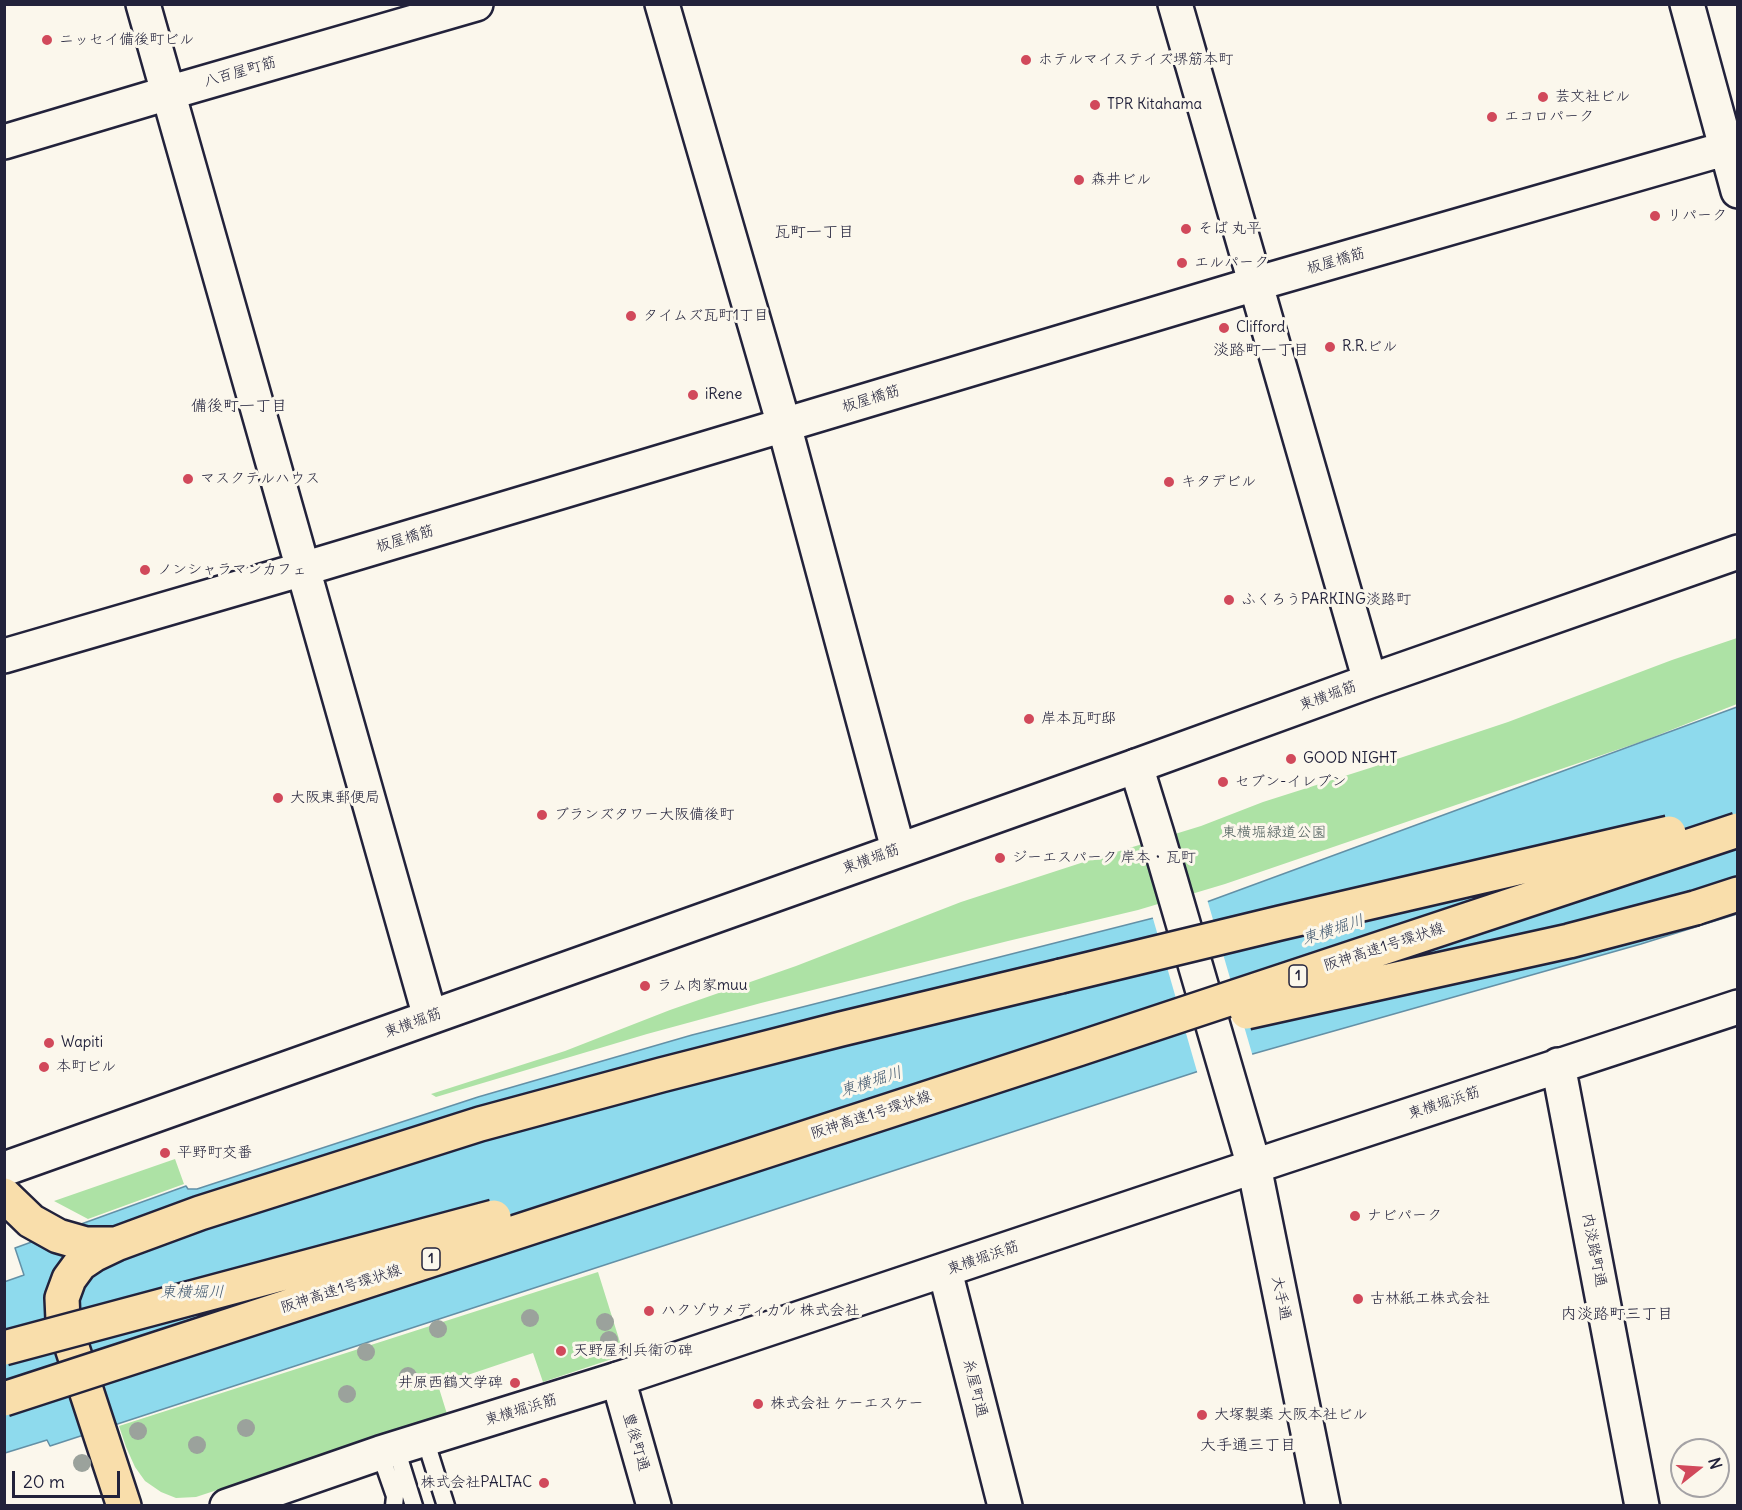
<!DOCTYPE html>
<meta charset="utf-8">
<style>
body{margin:0}
#map{position:relative;width:1742px;height:1510px;overflow:hidden;background:#fbf7ec;font-family:Delius,sans-serif}
canvas{display:block}
.frame{position:absolute;inset:0;border:6px solid #22223b;pointer-events:none}
.north{position:absolute;left:1670px;top:1438px;width:60px;height:60px;box-sizing:border-box;background:#fbf7ec;border:2px solid #a4a2a5;border-radius:50%;rotate:73deg;font-size:16px;font-weight:700;line-height:24px;text-align:center;color:#22223b}
.north::after{content:'';display:block;margin:auto;width:21px;height:27px;background:#d1495b;clip-path:polygon(50% 0,100% 100%,50% 72%,0 100%)}
.scale{position:absolute;left:12px;top:1471px;width:108px;height:27px;box-sizing:border-box;border:3px solid #22223b;border-top:0;padding-left:8px;font-size:18px;line-height:21px;white-space:nowrap;color:#22223b;-webkit-text-stroke:4px #fbf7ec;paint-order:stroke}
</style>
<div id="map">
<canvas width="1742" height="1510"></canvas>
<div class="frame"></div>
<div class="north">N</div>
<div class="scale">20 m</div>
</div>
<script>
const c = document.querySelector('canvas').getContext('2d');
c.lineJoin = 'round';
function paint(path, color) { c.fillStyle = color; c.fill(path, 'evenodd'); }
const poly = rows => new Path2D(rows.map(r => 'M' + r).join(''));
function stroke(path, color, width, dash) { c.strokeStyle = color; c.lineWidth = width; c.lineCap = dash ? 'butt' : 'round'; c.setLineDash(dash || []); c.stroke(path); }
function label(font, color, halo, rows, align = 'center') {
  c.font = font + ' Delius,"Klee One",sans-serif'; c.lineWidth = 6; c.setLineDash([]); c.textBaseline = 'middle'; c.strokeStyle = halo; c.fillStyle = color; for (const [text, x, y, turn = 0] of rows) {
    c.save(); c.translate(x, y); c.rotate((+turn || 0) * Math.PI / 180); c.textAlign = isNaN(turn) ? turn : align; if (halo) c.strokeText(text, 0, 0); c.fillText(text, 0, 0); c.restore();
  }
}
paint(poly([
 [1737,638,1737,704,1643,741,1225,884,1138,910,1008,941,761,1003,647,1034,436,1097,431,1094,565,1051,670,1010,796,966,961,902,1087,861,1201,826,1263,802,1373,767,1508,722,1672,660],
 [175,1159,184,1184,88,1219,54,1201],
 [598,1272,624,1355,543,1382,533,1353,438,1385,447,1414,196,1497,176,1498,161,1492,145,1481,135,1467,126,1447,119,1426]
]), '#ade2a5');
const water = poly([
 [1737,707,1737,914,1641,944,1242,1057,50,1446,47,1440,5,1453,4,1282,24,1275,15,1248,186,1186,188,1189,197,1189,478,1097,692,1035,1185,910,1737,707]
]);
paint(water, '#8edaed');
stroke(water, '#6390a6', 1.5);
paint(poly([
 [1207,899,1253,1057,1198,1075,1152,915,1184,907]
]), '#fbf7ec');
const lane = poly([
 [425,1439,446,1506],
 [396,1448,414,1506],
 [380,1453,395,1496,394,1506]
]);
const street = poly([
 [143,4,430,1017],
 [662,4,784,425,898,849],
 [1175,4,1370,681],
 [1687,4,1738,191],
 [4,142,168,93,476,4],
 [4,656,303,569,1255,284,1738,145],
 [1558,1065,1642,1506],
 [1254,1166,1323,1506],
 [4,1169,1136,766,1370,681,1738,552],
 [945,1271,1005,1506],
 [654,1506,618,1379,1282,1157,1738,1007]
]);
const secondary = poly([
 [1136,766,1157,834,1254,1166],
 [227,1506,380,1453,618,1379]
]);
const highway = poly([
 [1695,908,1738,894],
 [4,1195,31,1221,58,1236,86,1244,116,1244],
 [124,1506,63,1320,62,1298,69,1279,80,1264,95,1254,116,1244,200,1213,480,1124,661,1075,841,1029,1061,976]
]);
stroke(lane, '#22223b', 21);
stroke(street, '#22223b', 38);
stroke(secondary, '#22223b', 38);
stroke(highway, '#22223b', 38);
stroke(lane, '#fbf7ec', 16);
stroke(street, '#fbf7ec', 33);
stroke(secondary, '#fbf7ec', 33);
stroke(highway, '#f9deab', 33);
const highwayBridge = poly([
 [1061,976,1280,923,1669,833],
 [1247,1012,1569,941,1695,908],
 [4,1348,494,1217],
 [4,1399,1078,1049,1738,830]
]);
stroke(highwayBridge, '#22223b', 38, []);
stroke(highwayBridge, '#f9deab', 33);
c.fillStyle = '#9ba29c';
for (const [x, y] of [
 [530,1318],
 [605,1322],
 [438,1329],
 [609,1340],
 [366,1352],
 [408,1376],
 [347,1394],
 [246,1428],
 [138,1431],
 [197,1445],
 [82,1463]
]) { c.beginPath(); c.arc(x, y, 9, 0, 2 * Math.PI); c.fill(); }
for (const [x, y, r, color] of [
 [47,40,6,"#d1495b"],
 [1026,60,6,"#d1495b"],
 [1543,97,6,"#d1495b"],
 [1095,105,6,"#d1495b"],
 [1492,117,6,"#d1495b"],
 [1079,180,6,"#d1495b"],
 [1655,216,6,"#d1495b"],
 [1186,229,6,"#d1495b"],
 [1182,263,6,"#d1495b"],
 [631,316,6,"#d1495b"],
 [1224,328,6,"#d1495b"],
 [1330,347,6,"#d1495b"],
 [693,395,6,"#d1495b"],
 [188,479,6,"#d1495b"],
 [1169,482,6,"#d1495b"],
 [145,570,6,"#d1495b"],
 [1229,600,6,"#d1495b"],
 [1029,719,6,"#d1495b"],
 [1291,759,6,"#d1495b"],
 [1223,782,6,"#d1495b"],
 [278,798,6,"#d1495b"],
 [542,815,6,"#d1495b"],
 [1000,858,6,"#d1495b"],
 [645,986,6,"#d1495b"],
 [49,1043,6,"#d1495b"],
 [44,1067,6,"#d1495b"],
 [165,1153,6,"#d1495b"],
 [1355,1216,6,"#d1495b"],
 [1358,1299,6,"#d1495b"],
 [649,1311,6,"#d1495b"],
 [561,1351,6,"#d1495b"],
 [515,1383,6,"#d1495b"],
 [758,1404,6,"#d1495b"],
 [1202,1415,6,"#d1495b"],
 [544,1483,6,"#d1495b"]
]) { const dot = new Path2D(); dot.arc(x, y, r, 0, 2 * Math.PI); c.fillStyle = color; c.fill(dot); stroke(dot, '#fbf7ec', 2); }
for (const [x, y, w] of [
 [1298,976,18],
 [431,1259,18]
]) { const box = new Path2D(); box.roundRect(x - w / 2, y - 11, w, 22, 4.5); c.fillStyle = '#fbf7ec'; c.fill(box); stroke(box, '#22223b', 1.5); }
label('bold 14px', '#22223b', null, [
 ["1",1298,976],
 ["1",431,1259]
]);
label('15px', '#22223b', '#fbf7ec', [
 ["ニッセイ備後町ビル",59,40],
 ["ホテルマイステイズ堺筋本町",1038,60],
 ["芸文社ビル",1555,97],
 ["TPR Kitahama",1107,105],
 ["エコロパーク",1504,117],
 ["森井ビル",1091,180],
 ["リパーク",1667,216],
 ["そば 丸平",1198,229],
 ["エルパーク",1194,263],
 ["タイムズ瓦町1丁目",643,316],
 ["Clifford",1236,328],
 ["R.R.ビル",1342,347],
 ["iRene",705,395],
 ["マスクテルハウス",200,479],
 ["キタデビル",1181,482],
 ["ノンシャラマンカフェ",157,570],
 ["ふくろうPARKING淡路町",1241,600],
 ["岸本瓦町邸",1041,719],
 ["GOOD NIGHT",1303,759],
 ["セブン-イレブン",1235,782],
 ["大阪東郵便局",290,798],
 ["ブランズタワー大阪備後町",554,815],
 ["ジーエスパーク 岸本・瓦町",1012,858],
 ["ラム肉家muu",657,986],
 ["Wapiti",61,1043],
 ["本町ビル",56,1067],
 ["平野町交番",177,1153],
 ["ナビパーク",1367,1216],
 ["古林紙工株式会社",1370,1299],
 ["ハクゾウメディカル 株式会社",661,1311],
 ["天野屋利兵衛の碑",573,1351],
 ["井原西鶴文学碑",503,1383,"right"],
 ["株式会社 ケーエスケー",770,1404],
 ["大塚製薬 大阪本社ビル",1214,1415],
 ["株式会社PALTAC",532,1483,"right"]
], 'left');
label('15px', '#22223b', '#fbf7ec', [
 ["八百屋町筋",240,72,-16],
 ["板屋橋筋",1336,261,-16],
 ["板屋橋筋",871,399,-17],
 ["板屋橋筋",405,539,-17],
 ["東横堀筋",1328,696,-20],
 ["東横堀筋",871,859,-20],
 ["阪神高速1号環状線",1384,947,-18],
 ["東横堀筋",413,1023,-20],
 ["東横堀浜筋",1444,1103,-18],
 ["阪神高速1号環状線",871,1115,-18],
 ["内淡路町通",1594,1250,79],
 ["東横堀浜筋",983,1258,-19],
 ["阪神高速1号環状線",341,1289,-18],
 ["大手通",1281,1298,78],
 ["糸屋町通",975,1388,76],
 ["東横堀浜筋",521,1410,-17],
 ["豊後町通",636,1442,74]
]);
label('15px', '#4c5c5b', '#fbf7ec', [
 ["東横堀緑道公園",1274,833]
]);
label('16px', '#22223b', '#fbf7ec', [
 ["瓦町一丁目",814,232],
 ["淡路町一丁目",1261,350],
 ["備後町一丁目",239,406],
 ["内淡路町三丁目",1617,1314],
 ["大手通三丁目",1248,1445]
]);
label('italic 16px', '#425970', '#fbf7ec', [
 ["東横堀川",1333,930,-18],
 ["東横堀川",871,1082,-18],
 ["東横堀川",192,1292]
]);
</script>
